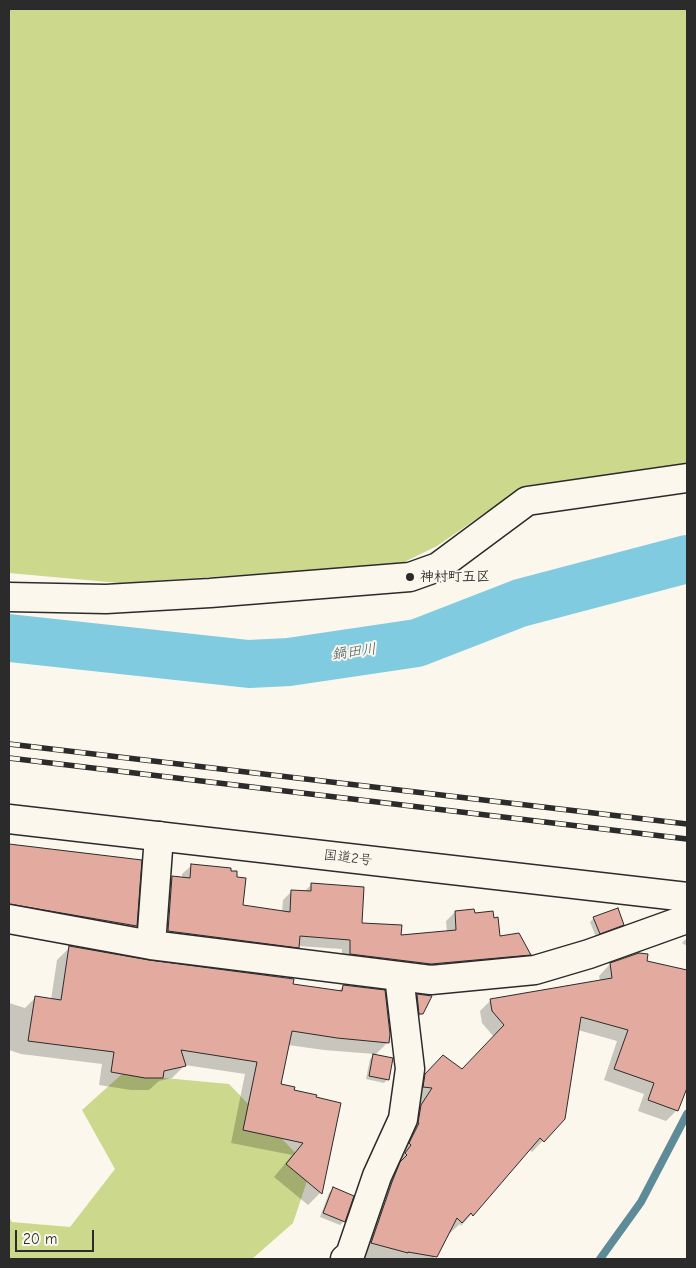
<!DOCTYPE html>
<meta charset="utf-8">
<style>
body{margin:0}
#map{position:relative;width:696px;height:1268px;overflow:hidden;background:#fbf7ec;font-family:"Comic Neue",sans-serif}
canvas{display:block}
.frame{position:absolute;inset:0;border:10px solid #2b2b2b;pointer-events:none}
.scale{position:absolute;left:15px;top:1230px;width:79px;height:22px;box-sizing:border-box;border:2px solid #2b2b2b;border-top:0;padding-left:6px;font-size:15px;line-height:18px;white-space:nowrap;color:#2b2b2b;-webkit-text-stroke:4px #fbf7ec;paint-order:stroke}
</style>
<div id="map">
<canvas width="696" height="1268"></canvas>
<div class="frame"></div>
<div class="scale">20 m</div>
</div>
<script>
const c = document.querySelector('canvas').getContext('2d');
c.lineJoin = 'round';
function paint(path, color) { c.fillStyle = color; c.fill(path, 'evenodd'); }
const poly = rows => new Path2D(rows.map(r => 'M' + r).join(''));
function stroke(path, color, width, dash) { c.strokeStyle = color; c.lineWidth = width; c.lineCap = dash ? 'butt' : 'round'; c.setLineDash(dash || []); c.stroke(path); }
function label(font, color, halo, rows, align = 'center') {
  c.font = font + ' "Comic Neue","Klee One",sans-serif'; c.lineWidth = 4; c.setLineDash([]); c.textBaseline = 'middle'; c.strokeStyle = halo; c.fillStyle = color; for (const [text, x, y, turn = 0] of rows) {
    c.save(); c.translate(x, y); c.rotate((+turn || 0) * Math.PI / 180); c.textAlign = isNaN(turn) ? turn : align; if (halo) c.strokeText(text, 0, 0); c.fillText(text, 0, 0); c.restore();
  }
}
paint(poly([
 [9,9,687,9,687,464,524,486,437,546,398,565,119,583,9,573],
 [122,1074,229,1084,311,1169,293,1223,252,1259,9,1259,9,1217,12,1222,70,1227,115,1169,82,1110]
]), '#ccd98d');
paint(poly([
 [9,845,140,861,135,926,123,938,9,917],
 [192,865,242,906,282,912,283,900,292,891,304,892,312,884,360,924,400,937,447,932,446,921,455,912,473,914,499,938,530,954,521,963,421,973,341,963,342,949,298,946,288,956,159,940,163,887,172,878,182,879,182,874],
 [594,918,623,924,619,928,596,937,590,922],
 [687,938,687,946,682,943],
 [70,947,292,985,338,991,344,986,388,1042,375,1055,388,1079,384,1083,366,1079,370,1059,375,1054,324,1050,288,1045,279,1085,315,1098,340,1104,320,1193,308,1205,274,1177,292,1155,231,1143,245,1074,185,1065,172,1078,159,1081,149,1090,131,1090,99,1085,102,1064,21,1054,9,1050,9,1003,25,1008,35,998,51,1000,57,960],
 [646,962,687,971,686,1049,687,1050,687,1088,677,1110,666,1121,638,1111,644,1094,604,1080,617,1041,578,1030,564,1119,532,1152,529,1149,461,1226,460,1224,450,1233,449,1231,436,1256,432,1259,359,1259,390,1175,397,1167,395,1165,401,1156,399,1154,410,1117,422,1099,413,1097,414,1086,432,1067,462,1070,494,1037,482,1023,480,1011,491,1000,600,981,599,976,610,964],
 [417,995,422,1013,418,1018,413,999],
 [333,1189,344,1221,340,1225,320,1217,329,1193]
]), '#0003');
stroke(poly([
 [600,1259,641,1202,687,1114]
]), '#5e8b98', 8);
stroke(poly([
 [9,638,249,664,289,662,417,643,520,603,687,559]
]), '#80cbe0', 48);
const building = poly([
 [9,844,142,860,137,926,9,904,9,844],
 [191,864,231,868,231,871,237,871,237,877,246,878,243,905,290,912,291,890,311,891,311,883,364,887,362,923,402,925,401,935,456,930,455,911,474,909,475,913,493,911,494,918,498,917,500,936,519,933,531,955,431,964,350,954,350,940,300,936,299,948,168,931,172,876,190,878,191,864],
 [618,908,624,925,600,934,593,917,618,908],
 [69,946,149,960,294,979,293,984,342,991,343,985,385,990,390,1034,389,1043,337,1038,292,1031,281,1084,295,1087,294,1090,317,1095,316,1097,341,1103,322,1194,286,1164,303,1143,243,1130,257,1062,181,1050,186,1066,164,1071,163,1078,145,1078,111,1072,114,1052,28,1041,35,996,61,1000,69,946],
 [639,953,648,954,647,961,687,970,687,1088,678,1111,648,1100,654,1083,614,1069,628,1030,581,1017,565,1119,544,1142,540,1138,473,1216,471,1213,462,1223,457,1218,437,1257,408,1252,408,1253,371,1243,392,1182,400,1162,407,1155,405,1153,411,1145,409,1143,419,1123,418,1123,421,1105,432,1088,423,1087,425,1074,443,1055,462,1069,504,1025,492,1011,490,999,612,978,610,963,639,953],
 [417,994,432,996,423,1014,419,1014,417,994],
 [373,1054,393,1058,389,1080,369,1076,373,1054],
 [333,1187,354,1196,345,1222,323,1213,333,1187]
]);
paint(building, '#e3aa9f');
stroke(building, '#2b2b2b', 1);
const street = poly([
 [9,597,106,599,210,593,410,577,438,567,527,501,687,478],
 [9,919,151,945,431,980,535,970,589,954,681,921,687,916],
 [151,945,159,836],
 [345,1259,350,1255,377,1176,403,1119,410,1069,399,976]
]);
const highway = poly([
 [9,819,687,897]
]);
stroke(street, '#2b2b2b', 31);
stroke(highway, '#2b2b2b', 31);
stroke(street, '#fbf7ec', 28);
stroke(highway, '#fbf7ec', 28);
const rail = poly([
 [9,744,687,824],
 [9,758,687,839]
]);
stroke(rail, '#2b2b2b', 5.5);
stroke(rail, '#fbf7ec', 4, [11]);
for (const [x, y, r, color] of [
 [410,577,5,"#2b2b2b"]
]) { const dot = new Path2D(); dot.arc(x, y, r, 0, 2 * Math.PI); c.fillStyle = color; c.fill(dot); stroke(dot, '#fbf7ec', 2); }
label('bold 14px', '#2b2b2b', '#fbf7ec', [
 ["神村町五区",420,577]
], 'left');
label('14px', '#2b2b2b', '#fbf7ec', [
 ["国道2号",348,858,7]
]);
label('italic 15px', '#445b61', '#fbf7ec', [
 ["鍋田川",354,652,-8]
]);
</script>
